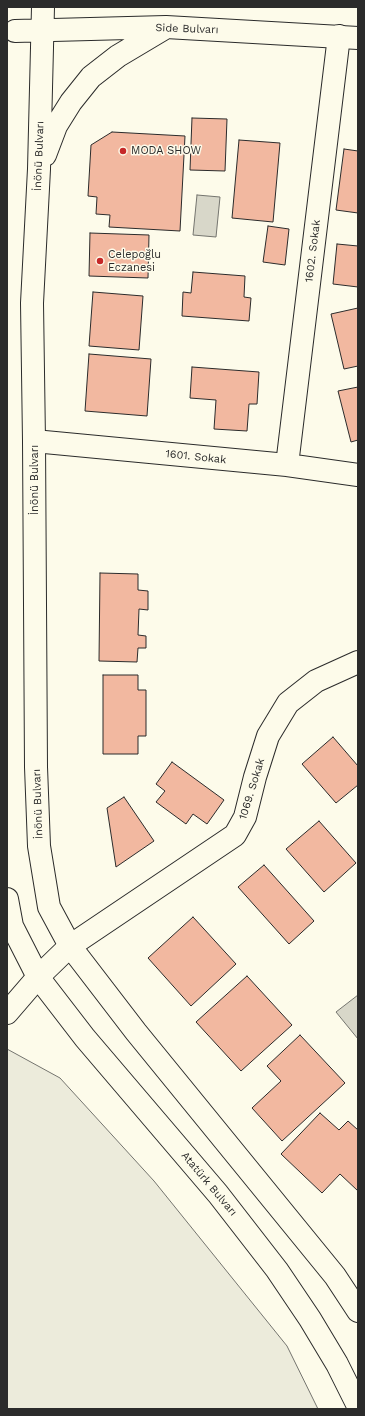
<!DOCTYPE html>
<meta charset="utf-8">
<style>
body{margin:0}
#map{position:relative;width:365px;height:1416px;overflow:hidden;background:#fdfbea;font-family:"Work Sans",sans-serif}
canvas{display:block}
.frame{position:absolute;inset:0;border:8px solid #2b2b2b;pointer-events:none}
</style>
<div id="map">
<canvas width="365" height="1416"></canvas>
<div class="frame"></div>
</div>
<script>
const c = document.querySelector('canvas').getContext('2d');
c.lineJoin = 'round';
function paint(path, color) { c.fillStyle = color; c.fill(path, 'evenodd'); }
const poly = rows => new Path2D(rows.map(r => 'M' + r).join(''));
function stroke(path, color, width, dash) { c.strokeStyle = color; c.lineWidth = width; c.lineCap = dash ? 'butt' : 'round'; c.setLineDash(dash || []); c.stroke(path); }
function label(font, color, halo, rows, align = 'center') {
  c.font = font + ' "Work Sans",sans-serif'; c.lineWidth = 3; c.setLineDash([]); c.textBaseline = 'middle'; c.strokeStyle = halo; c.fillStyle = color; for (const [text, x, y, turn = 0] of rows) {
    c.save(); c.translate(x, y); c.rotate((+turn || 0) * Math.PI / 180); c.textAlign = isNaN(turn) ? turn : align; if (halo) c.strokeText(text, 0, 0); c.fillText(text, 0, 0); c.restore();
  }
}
const green = poly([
 [7,1049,60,1078,154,1181,287,1346,318,1409,7,1409,7,1049]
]);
paint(green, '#ecebdb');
stroke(green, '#74746e', 1);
const water = poly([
 [197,195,220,197,216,237,193,235,197,195],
 [358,995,358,1039,336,1012,358,995]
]);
paint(water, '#d8d7c9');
stroke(water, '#74746e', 1);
const building = poly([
 [192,118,227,119,225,171,190,170,192,118],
 [112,132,185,136,180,231,109,227,110,215,96,214,97,197,88,196,91,145,112,132],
 [239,140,280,143,273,222,232,218,239,140],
 [344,149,358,151,358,213,336,210,344,149],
 [268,226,289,229,285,265,263,262,268,226],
 [90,233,149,235,148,278,89,276,90,233],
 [337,244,358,246,358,287,333,284,337,244],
 [193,272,245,276,244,297,251,298,249,321,182,316,183,292,191,293,193,272],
 [93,292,143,296,139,350,89,346,93,292],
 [358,308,358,366,344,369,331,314,358,308],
 [89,354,151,359,147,416,85,411,89,354],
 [192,367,259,372,257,404,249,404,247,431,214,429,216,400,190,398,192,367],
 [358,387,358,440,351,442,338,391,358,387],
 [100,573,138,574,138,590,148,591,148,610,139,609,138,635,146,636,146,648,138,648,137,662,99,661,100,573],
 [103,675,138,675,138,690,146,690,146,736,138,736,138,754,103,754,103,675],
 [333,737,358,766,358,785,336,803,302,764,333,737],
 [172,762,224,800,207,824,193,814,186,824,156,802,165,791,156,784,172,762],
 [124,797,154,841,116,867,107,808,124,797],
 [319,821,356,863,324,892,286,849,319,821],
 [264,865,314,921,289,944,238,887,264,865],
 [193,917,236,964,191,1006,148,958,193,917],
 [247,976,292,1025,241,1071,196,1022,247,976],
 [300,1035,345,1083,282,1141,252,1108,281,1081,267,1066,300,1035],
 [320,1113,339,1130,348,1121,358,1130,358,1191,340,1174,322,1193,281,1154,320,1113]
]);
paint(building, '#f2b8a0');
stroke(building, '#2b2b2b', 1);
const minor = poly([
 [34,441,287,465,358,475],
 [287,465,339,36],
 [7,1013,38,977,70,946,235,835,245,817,255,777,268,736,288,703,316,681,358,662]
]);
const secondary = poly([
 [43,7,39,169,32,303,34,441,36,767,39,846,49,907,70,946,136,1032,335,1276,358,1311],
 [15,31,166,27,358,38],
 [45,155,56,126,71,102,91,77,118,56,165,28],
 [7,899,12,926,38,977,85,1038,218,1194,277,1270,310,1319,337,1364,358,1406]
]);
stroke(minor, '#2b2b2b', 24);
stroke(secondary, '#2b2b2b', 24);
stroke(minor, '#fdfbea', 22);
stroke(secondary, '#fdfbea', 22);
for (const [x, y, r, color] of [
 [123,151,4,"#c62828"],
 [100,261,4,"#c62828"]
]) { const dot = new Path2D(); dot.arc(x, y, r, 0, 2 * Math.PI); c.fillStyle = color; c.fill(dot); stroke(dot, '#fdfbea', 1.5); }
label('11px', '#2b2b2b', '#fdfbea', [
 ["Side Bulvarı",187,29,2],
 ["İnönü Bulvarı",39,156,-88],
 ["1602. Sokak",313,251,-83],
 ["1601. Sokak",196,457,6],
 ["İnönü Bulvarı",35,480,-90],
 ["1069. Sokak",252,789,-73],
 ["İnönü Bulvarı",38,804,-92],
 ["Atatürk Bulvarı",209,1184,50]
]);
label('11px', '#2b2b2b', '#fdfbea', [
 ["MODA SHOW",131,151],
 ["Celepoğlu",108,255],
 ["Eczanesi",108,268]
], 'left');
</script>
